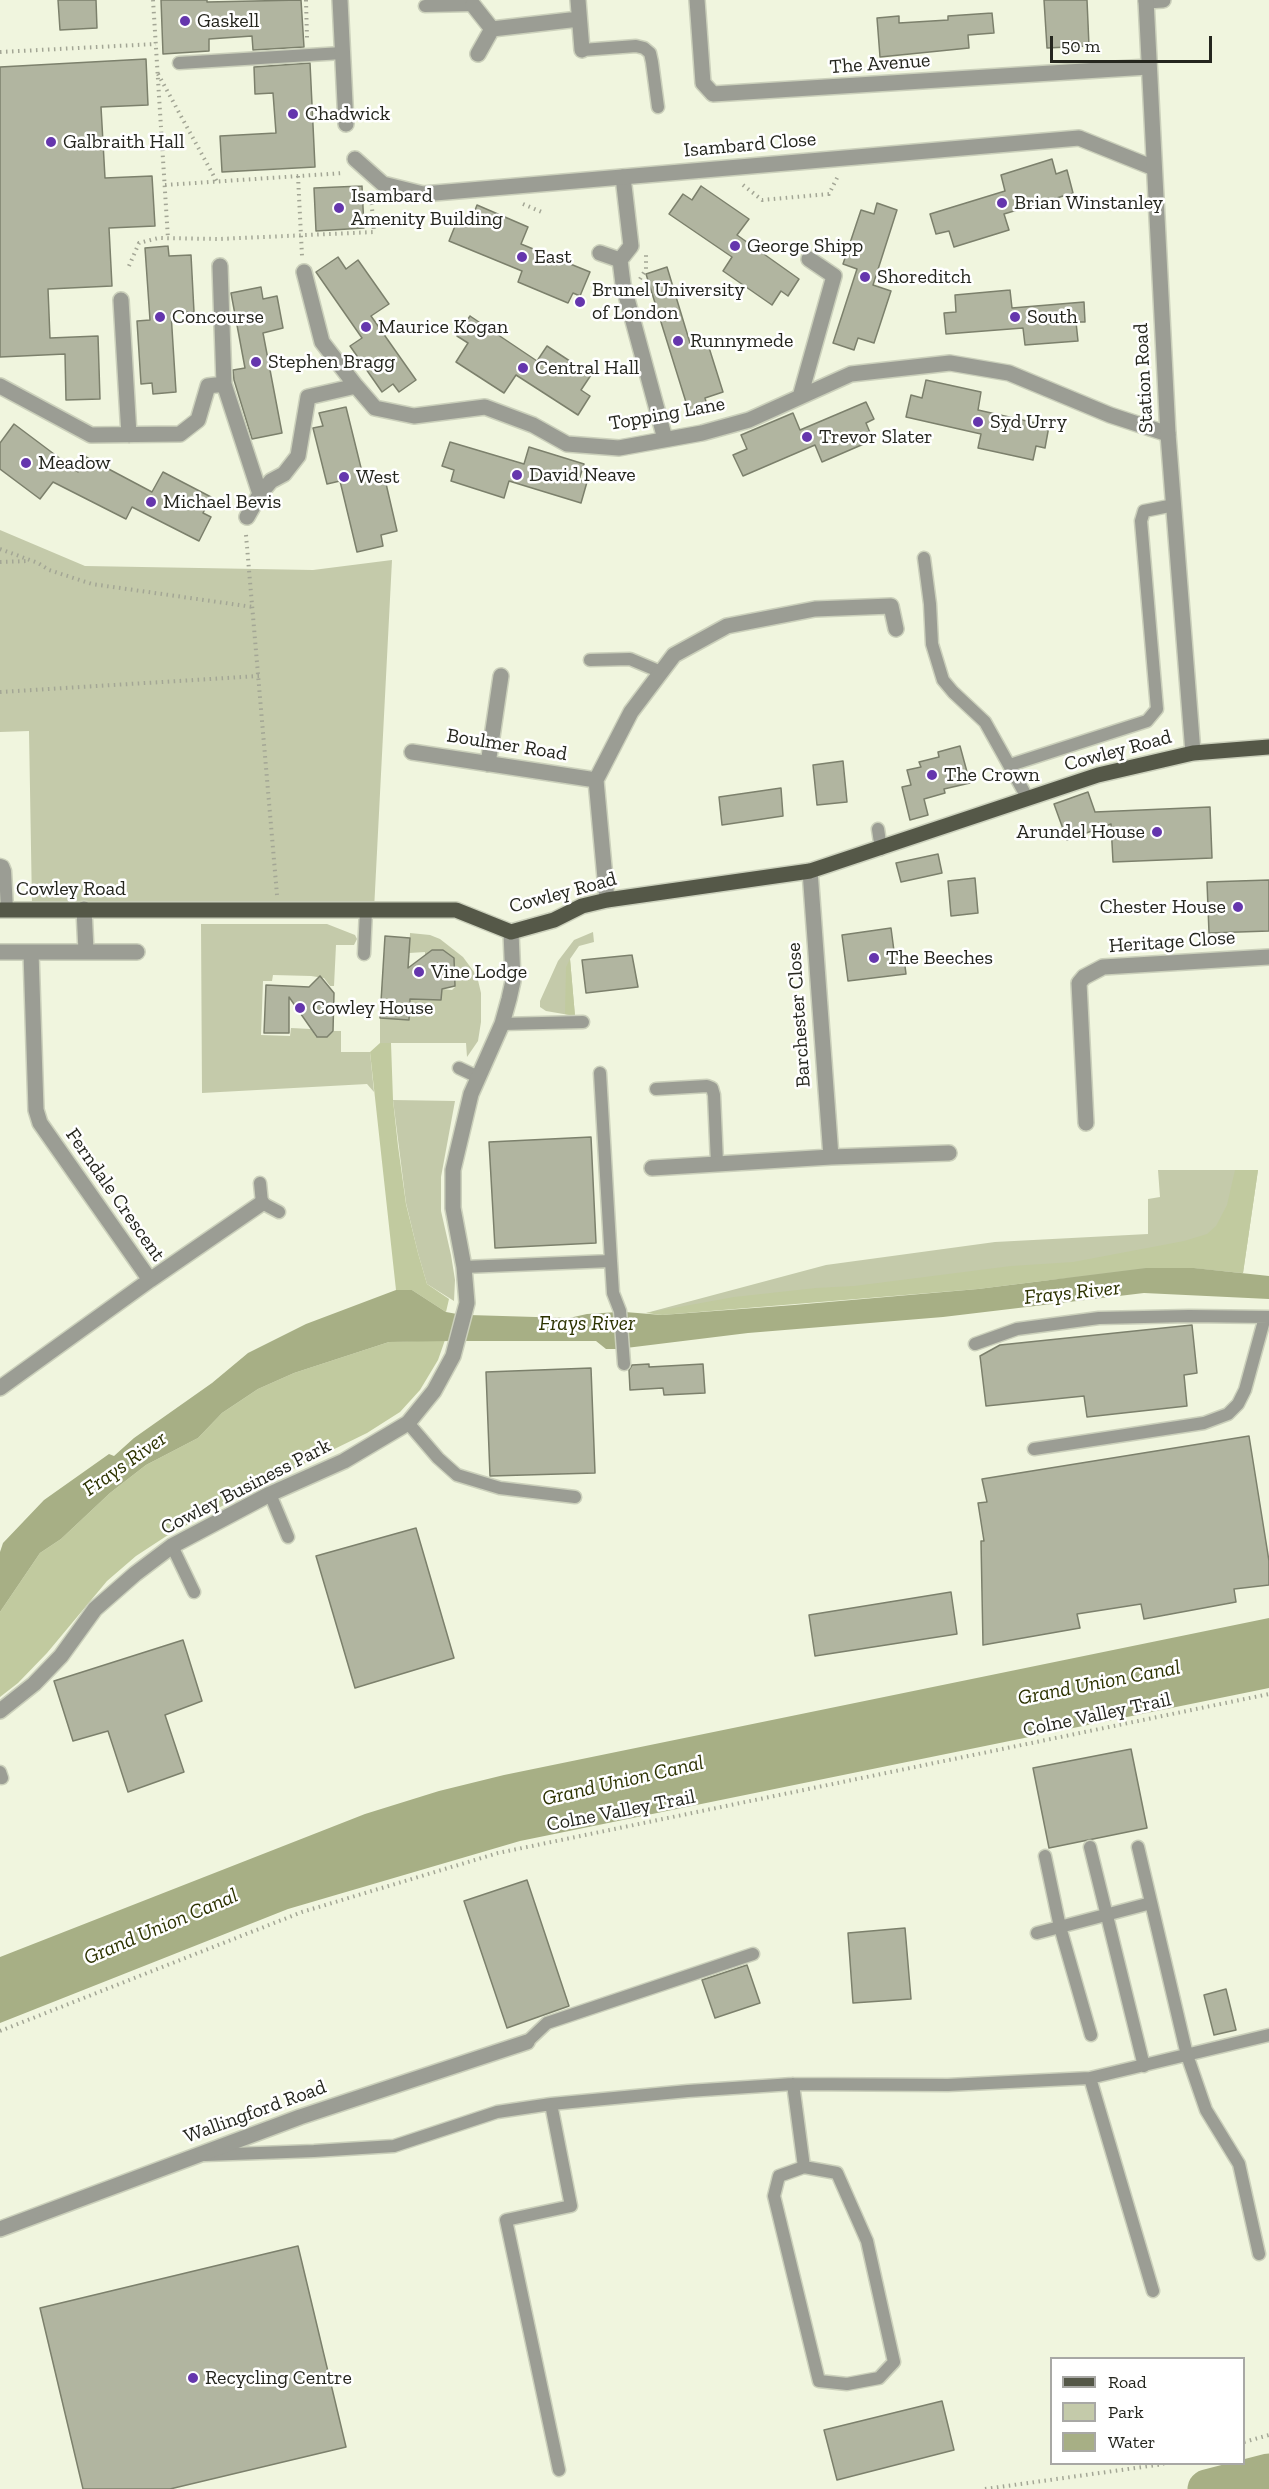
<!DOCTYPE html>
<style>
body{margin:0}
#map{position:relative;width:1269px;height:2489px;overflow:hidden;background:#f0f5de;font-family:"Zilla Slab",serif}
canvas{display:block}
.legend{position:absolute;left:1050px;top:2357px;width:195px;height:108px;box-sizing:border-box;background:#fff;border:2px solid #a8a8a5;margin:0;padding:8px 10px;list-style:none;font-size:18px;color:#25261e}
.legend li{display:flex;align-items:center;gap:12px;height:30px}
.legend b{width:30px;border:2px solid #a8a8a5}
.scale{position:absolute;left:1050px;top:36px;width:162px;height:27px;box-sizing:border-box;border:3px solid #25261e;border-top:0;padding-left:8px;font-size:18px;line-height:21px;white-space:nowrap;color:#25261e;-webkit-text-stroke:4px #fff;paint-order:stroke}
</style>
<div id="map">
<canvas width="1269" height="2489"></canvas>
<ul class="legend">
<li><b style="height:8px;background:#555848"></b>Road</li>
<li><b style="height:16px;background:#c4caaa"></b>Park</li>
<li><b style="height:16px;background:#a7af85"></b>Water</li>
</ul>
<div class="scale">50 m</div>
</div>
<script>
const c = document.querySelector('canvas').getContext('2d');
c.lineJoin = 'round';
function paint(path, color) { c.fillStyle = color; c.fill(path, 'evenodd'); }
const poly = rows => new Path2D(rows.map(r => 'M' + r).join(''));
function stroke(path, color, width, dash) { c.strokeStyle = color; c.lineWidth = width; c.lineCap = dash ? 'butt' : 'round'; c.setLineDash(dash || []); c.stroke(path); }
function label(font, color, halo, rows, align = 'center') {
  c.font = font + ' "Zilla Slab",serif'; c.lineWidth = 5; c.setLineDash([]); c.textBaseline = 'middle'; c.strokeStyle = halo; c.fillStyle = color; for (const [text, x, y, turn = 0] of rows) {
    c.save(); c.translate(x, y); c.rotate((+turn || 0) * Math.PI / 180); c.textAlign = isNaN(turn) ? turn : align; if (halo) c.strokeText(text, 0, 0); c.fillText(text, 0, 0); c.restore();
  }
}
paint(poly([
 [0,530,85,566,313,570,392,560,374,910,32,906,29,731,0,732],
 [201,924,327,924,355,935,357,939,354,945,336,945,334,986,330,986,324,978,311,976,273,975,272,981,263,981,261,1035,290,1036,291,1028,311,1029,316,1037,327,1037,334,1031,341,1031,341,1052,370,1052,374,1092,367,1084,202,1093],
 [593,932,594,942,579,946,570,959,575,1016,546,1011,540,1007,540,1001,558,961,574,940],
 [410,933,430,935,440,939,463,957,477,976,481,993,481,1022,478,1041,467,1057,466,1043,380,1043,380,1018,409,1020,411,987,436,988,436,1000,441,1000,442,989,452,990,455,987,454,958,443,950,432,950,425,955,425,952,409,953],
 [393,1100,455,1101,441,1177,441,1211,451,1255,455,1280,454,1301,427,1284,418,1253,406,1203],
 [1158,1170,1258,1170,1243,1273,1194,1268,646,1313,826,1265,995,1242,1148,1234,1148,1199,1160,1197]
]), '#c4caaa');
paint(poly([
 [570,959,575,1016,565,1014,566,967],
 [380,1043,391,1043,393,1100,398,1146,406,1204,418,1253,427,1284,449,1299,446,1312,412,1290,396,1290,370,1052],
 [1235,1170,1258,1170,1243,1273,1194,1268,1146,1268,978,1289,662,1315,646,1313,734,1297,816,1288,854,1286,1011,1266,1073,1262,1184,1241,1207,1234,1216,1226,1227,1205],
 [445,1340,438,1360,420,1390,400,1412,367,1433,265,1483,168,1535,136,1556,107,1581,47,1653,18,1683,0,1697,0,1612,40,1553,61,1539,110,1493,146,1465,198,1438,222,1413,258,1389,294,1373,389,1342]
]), '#c1ca9f');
paint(poly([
 [1146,1268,1194,1268,1269,1276,1269,1299,1144,1293,943,1317,748,1333,626,1348,625,1312,662,1315,794,1305,978,1289],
 [396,1290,412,1290,446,1312,457,1314,451,1341,389,1342,294,1373,258,1389,222,1413,198,1438,146,1465,110,1493,61,1539,40,1553,0,1612,0,1552,3,1543,44,1500,109,1454,114,1456,134,1438,212,1383,248,1353,306,1324],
 [618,1312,620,1349,606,1349,596,1341,463,1341,469,1315,569,1318,587,1314],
 [1269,1618,1269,1688,520,1841,288,1909,0,2023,0,1957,365,1814,439,1791,504,1775]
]), '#a7af85');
stroke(poly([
 [1207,2489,1269,2473]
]), '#a7af85', 39);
const building = poly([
 [58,0,96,0,97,28,60,30,58,0],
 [161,0,207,0,207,2,301,0,304,47,253,50,252,36,209,39,209,51,163,54,161,0],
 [1044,0,1087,0,1089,46,1047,48,1044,0],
 [992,13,994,33,968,35,969,48,880,57,877,18,899,16,899,23,948,20,948,16,992,13],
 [146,59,148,105,101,107,105,178,152,176,155,226,109,228,112,286,48,289,50,338,98,336,100,399,66,400,65,354,0,357,0,67,146,59],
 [310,63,315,167,222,172,220,136,276,133,273,93,255,94,254,67,310,63],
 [1052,159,1056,174,1067,170,1073,193,1004,214,1009,230,954,247,949,231,936,234,930,214,1005,191,1001,175,1052,159],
 [362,186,364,228,316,231,314,188,362,186],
 [701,186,749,219,737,235,799,279,788,296,781,291,772,305,723,271,732,257,669,214,683,194,692,200,701,186],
 [877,203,897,210,873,285,891,291,874,343,858,338,854,350,833,343,857,269,843,264,861,210,874,214,877,203],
 [477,205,528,227,521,244,590,272,580,296,573,293,568,303,518,282,522,271,449,241,459,216,471,221,477,205],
 [168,246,169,256,191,255,194,312,171,313,176,392,153,394,152,383,141,384,137,321,150,320,145,248,168,246],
 [338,257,346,269,358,260,389,304,371,316,416,380,399,392,393,384,382,392,350,346,362,338,316,272,338,257],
 [667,267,690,343,706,338,723,392,705,398,708,409,690,415,646,274,667,267],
 [261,287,263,299,277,296,283,328,263,333,282,433,252,439,234,380,233,370,245,368,231,293,261,287],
 [1010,290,1012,308,1084,302,1085,322,1076,322,1078,341,1025,345,1023,328,946,334,944,313,956,312,955,295,1010,290],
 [470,316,537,361,547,346,591,375,581,390,590,396,578,415,516,375,504,393,456,362,468,343,457,336,470,316],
 [926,380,981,392,978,410,1049,426,1045,448,1036,446,1033,460,978,448,981,434,906,417,911,395,922,398,926,380],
 [866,402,874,419,866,423,873,440,822,462,815,445,743,476,733,455,747,449,741,435,793,413,800,430,866,402],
 [346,407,364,480,384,475,397,531,381,535,383,546,357,552,340,481,327,484,313,428,323,426,319,413,346,407],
 [14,424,78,472,86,457,152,492,163,472,211,497,203,513,211,517,199,541,132,507,126,519,53,482,40,499,0,469,0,443,14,424],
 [450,442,524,464,529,447,584,464,579,480,587,482,581,503,509,481,504,498,451,481,454,470,442,466,450,442],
 [960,746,970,783,944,789,945,793,924,799,928,815,910,820,902,787,911,785,907,770,921,767,919,762,939,757,938,752,960,746],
 [843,761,847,802,817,805,813,765,843,761],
 [781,788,783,816,722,825,719,797,781,788],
 [1088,792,1095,812,1210,807,1212,858,1113,862,1111,824,1067,840,1054,804,1088,792],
 [938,854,942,873,901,882,896,863,938,854],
 [975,878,978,913,951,916,948,881,975,878],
 [1269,880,1269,931,1209,933,1207,882,1269,880],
 [891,928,894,951,903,950,906,974,848,981,842,935,891,928],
 [385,936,410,938,408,968,432,950,443,950,454,958,455,986,442,989,441,1000,410,999,409,1020,380,1018,385,936],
 [632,955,638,987,586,993,582,960,632,955],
 [320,976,334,993,333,1031,327,1037,317,1037,289,997,289,1033,264,1033,266,985,309,987,320,976],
 [591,1137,596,1243,495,1248,489,1142,591,1137],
 [1192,1325,1197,1373,1184,1375,1187,1406,1087,1417,1084,1396,986,1406,980,1356,1000,1345,1192,1325],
 [649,1364,649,1367,703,1364,705,1393,664,1395,663,1388,630,1390,629,1370,632,1365,649,1364],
 [591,1368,595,1473,490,1476,486,1372,591,1368],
 [1249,1436,1269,1561,1269,1585,1234,1589,1236,1602,1144,1619,1141,1604,1077,1614,1080,1628,983,1645,981,1541,984,1541,978,1503,987,1502,982,1479,1249,1436],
 [416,1528,454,1658,355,1688,316,1556,416,1528],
 [951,1592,957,1634,815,1656,809,1615,951,1592],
 [183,1640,202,1701,165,1715,184,1772,128,1792,108,1731,73,1741,54,1681,183,1640],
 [1131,1749,1147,1828,1049,1848,1033,1768,1131,1749],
 [527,1880,569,2006,507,2028,464,1901,527,1880],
 [905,1928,911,1999,853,2003,848,1933,905,1928],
 [747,1965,760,2003,715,2018,702,1980,747,1965],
 [1226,1989,1236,2030,1214,2035,1204,1995,1226,1989],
 [298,2246,346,2447,170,2489,83,2489,40,2308,298,2246],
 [942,2401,954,2450,837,2480,824,2430,942,2401]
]);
paint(building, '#b1b5a0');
stroke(building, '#7c806c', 1.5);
const service = poly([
 [425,6,473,5],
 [582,50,636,46,644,48,650,53,652,62,658,107],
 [179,63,342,53],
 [924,558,930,604,932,644,943,680,953,692,985,722,1028,799],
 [590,660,630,659,661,672],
 [1010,765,1147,721,1157,709,1141,521,1144,511,1174,505],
 [878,829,881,849],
 [0,865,3,866,5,871,7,910],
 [364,954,366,910],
 [502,1024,583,1022],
 [459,1068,478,1077],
 [656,1089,707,1086,712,1088,714,1095,717,1163],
 [260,1183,262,1203,279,1212],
 [611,1261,613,1293,620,1311,624,1364],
 [464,1267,611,1261,600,1073],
 [975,1344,1017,1329,1099,1318,1189,1316,1269,1317],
 [408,1423,438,1458,457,1475,500,1488,575,1497],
 [1034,1449,1204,1423,1228,1414,1238,1404,1245,1390,1265,1317],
 [270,1494,288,1537],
 [172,1546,194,1592],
 [0,1772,2,1778],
 [1090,1847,1144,2066],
 [1138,1847,1187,2055,1206,2110,1239,2164,1259,2254],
 [1045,1856,1060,1927,1091,2035],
 [1037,1933,1151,1903],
 [527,2042,547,2023,753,1954],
 [1090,2078,1153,2291],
 [793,2084,804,2167,837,2173,867,2241,894,2362,879,2378,847,2384,819,2381,774,2196,779,2176,804,2167],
 [551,2104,571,2206,506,2220,559,2470],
 [205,2155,314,2151,394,2146,497,2112,551,2104,688,2091,793,2084,948,2085,1090,2078,1269,2035]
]);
const pedestrian = poly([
 [600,253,620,260,623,284,665,439],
 [620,260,631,246,623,177],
 [220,266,224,384],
 [304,272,322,342,356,386],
 [121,300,129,435],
 [0,386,91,435,180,434,198,420,208,386,224,384,260,494,271,481,284,474,298,456,308,397,356,386,375,408,414,416,485,407,533,425,567,444,619,448,702,433,749,420,851,374,950,363,1009,373,1110,415,1168,434],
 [800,397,834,276,809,259],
 [247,517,260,494]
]);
const minor = poly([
 [340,0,346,124],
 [578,0,582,50],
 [697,0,703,83,713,94,1148,67],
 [1146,1,1163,0],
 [473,5,492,29],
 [478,54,492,29,579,19],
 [355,159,383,184,423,194,1079,138,1154,168],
 [412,752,596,780],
 [488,764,501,676],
 [810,871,831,1157],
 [607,900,596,780,631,712,674,655,727,626,815,609,891,606,896,629],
 [84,909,86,951],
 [0,952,137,952],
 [1086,1123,1079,983,1084,977,1103,967,1269,957],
 [652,1168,831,1157,949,1153],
 [150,1280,262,1203],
 [0,1388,150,1280,40,1123,36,1110,31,952],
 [0,1711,34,1684,61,1656,95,1609,135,1574,172,1546,270,1494,344,1461,408,1423,434,1391,453,1356,467,1303,464,1267,453,1208,453,1170,471,1094,502,1024,509,999,513,981,511,932],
 [0,2229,300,2117,527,2042]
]);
const tertiary = poly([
 [1146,0,1168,434,1193,753]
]);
const primary = poly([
 [0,910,456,910,511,932,554,920,582,906,607,900,810,871,1098,775,1193,753,1269,747]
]);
stroke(service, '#cbd0bb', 15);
stroke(pedestrian, '#cbd0bb', 18);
stroke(minor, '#cbd0bb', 18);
stroke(tertiary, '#cbd0bb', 18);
stroke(primary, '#cbd0bb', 18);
stroke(poly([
 [153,0,168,239],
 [306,0,307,38],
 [0,52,156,44],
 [158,74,217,182],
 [298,176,302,256],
 [165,185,344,173],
 [743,185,762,200,829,194,838,176],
 [523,204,544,213],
 [129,266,139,243,158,238,219,239,374,232,371,196],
 [640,279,646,269,646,255],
 [246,535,277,895],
 [0,549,38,563,49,570,92,584,253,607],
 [0,562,29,561],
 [0,692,259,676],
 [0,2031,302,1912,498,1853,1269,1694],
 [1244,2442,1269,2435],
 [985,2489,1164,2464]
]), '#a3a695', 4, [1.5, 4.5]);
stroke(service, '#9b9d94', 12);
stroke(pedestrian, '#9b9d94', 15);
stroke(minor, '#9b9d94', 15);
stroke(tertiary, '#9b9d94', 15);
stroke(primary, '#555848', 15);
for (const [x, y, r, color] of [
 [185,21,6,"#6536ad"],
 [293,114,6,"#6536ad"],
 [51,142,6,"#6536ad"],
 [1002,203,6,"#6536ad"],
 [339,208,6,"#6536ad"],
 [735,246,6,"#6536ad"],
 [522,257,6,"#6536ad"],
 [865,277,6,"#6536ad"],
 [580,302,6,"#6536ad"],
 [160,317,6,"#6536ad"],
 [1015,317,6,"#6536ad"],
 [366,327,6,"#6536ad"],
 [678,341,6,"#6536ad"],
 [256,362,6,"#6536ad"],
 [523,368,6,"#6536ad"],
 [978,422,6,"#6536ad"],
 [807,437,6,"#6536ad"],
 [26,463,6,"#6536ad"],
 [517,475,6,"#6536ad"],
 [344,477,6,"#6536ad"],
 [151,502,6,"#6536ad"],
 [932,775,6,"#6536ad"],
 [1157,832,6,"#6536ad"],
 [1238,907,6,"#6536ad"],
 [874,958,6,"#6536ad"],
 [419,972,6,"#6536ad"],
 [300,1008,6,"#6536ad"],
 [193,2378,6,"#6536ad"]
]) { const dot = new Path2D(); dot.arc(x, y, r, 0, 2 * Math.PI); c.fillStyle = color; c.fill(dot); stroke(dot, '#fff', 2); }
label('20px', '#25261e', '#fff', [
 ["Gaskell",197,21],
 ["Chadwick",305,114],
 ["Galbraith Hall",63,142],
 ["Isambard",351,196],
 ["Amenity Building",351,219],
 ["Brian Winstanley",1014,203],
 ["George Shipp",747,246],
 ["East",534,257],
 ["Shoreditch",877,277],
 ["Brunel University",592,290],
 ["of London",592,313],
 ["Concourse",172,317],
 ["South",1027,317],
 ["Maurice Kogan",378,327],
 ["Runnymede",690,341],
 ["Stephen Bragg",268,362],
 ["Central Hall",535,368],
 ["Syd Urry",990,422],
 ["Trevor Slater",819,437],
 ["Meadow",38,463],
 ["David Neave",529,475],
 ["West",356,477],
 ["Michael Bevis",163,502],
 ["The Crown",944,775],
 ["Arundel House",1145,832,"right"],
 ["Chester House",1226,907,"right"],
 ["The Beeches",886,958],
 ["Vine Lodge",431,972],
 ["Cowley House",312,1008],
 ["Recycling Centre",205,2378]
], 'left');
label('20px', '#25261e', '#fff', [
 ["The Avenue",880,64,-4],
 ["Isambard Close",750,145,-5],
 ["Station Road",1144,378,-93],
 ["Topping Lane",667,414,-10],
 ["Boulmer Road",507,745,9],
 ["Cowley Road",1118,751,-15],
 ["Cowley Road",71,889],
 ["Cowley Road",563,893,-15],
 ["Heritage Close",1172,942,-4],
 ["Barchester Close",799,1015,-94],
 ["Ferndale Crescent",115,1195,55],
 ["Cowley Business Park",246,1487,-27],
 ["Colne Valley Trail",1097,1715,-12],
 ["Colne Valley Trail",621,1811,-11],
 ["Wallingford Road",255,2112,-20]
]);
label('italic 21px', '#2d3300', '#fff', [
 ["Frays River",1072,1293,-6],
 ["Frays River",587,1324],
 ["Frays River",125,1464,-35],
 ["Grand Union Canal",1099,1683,-11],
 ["Grand Union Canal",623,1781,-13],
 ["Grand Union Canal",161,1927,-23]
]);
</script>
